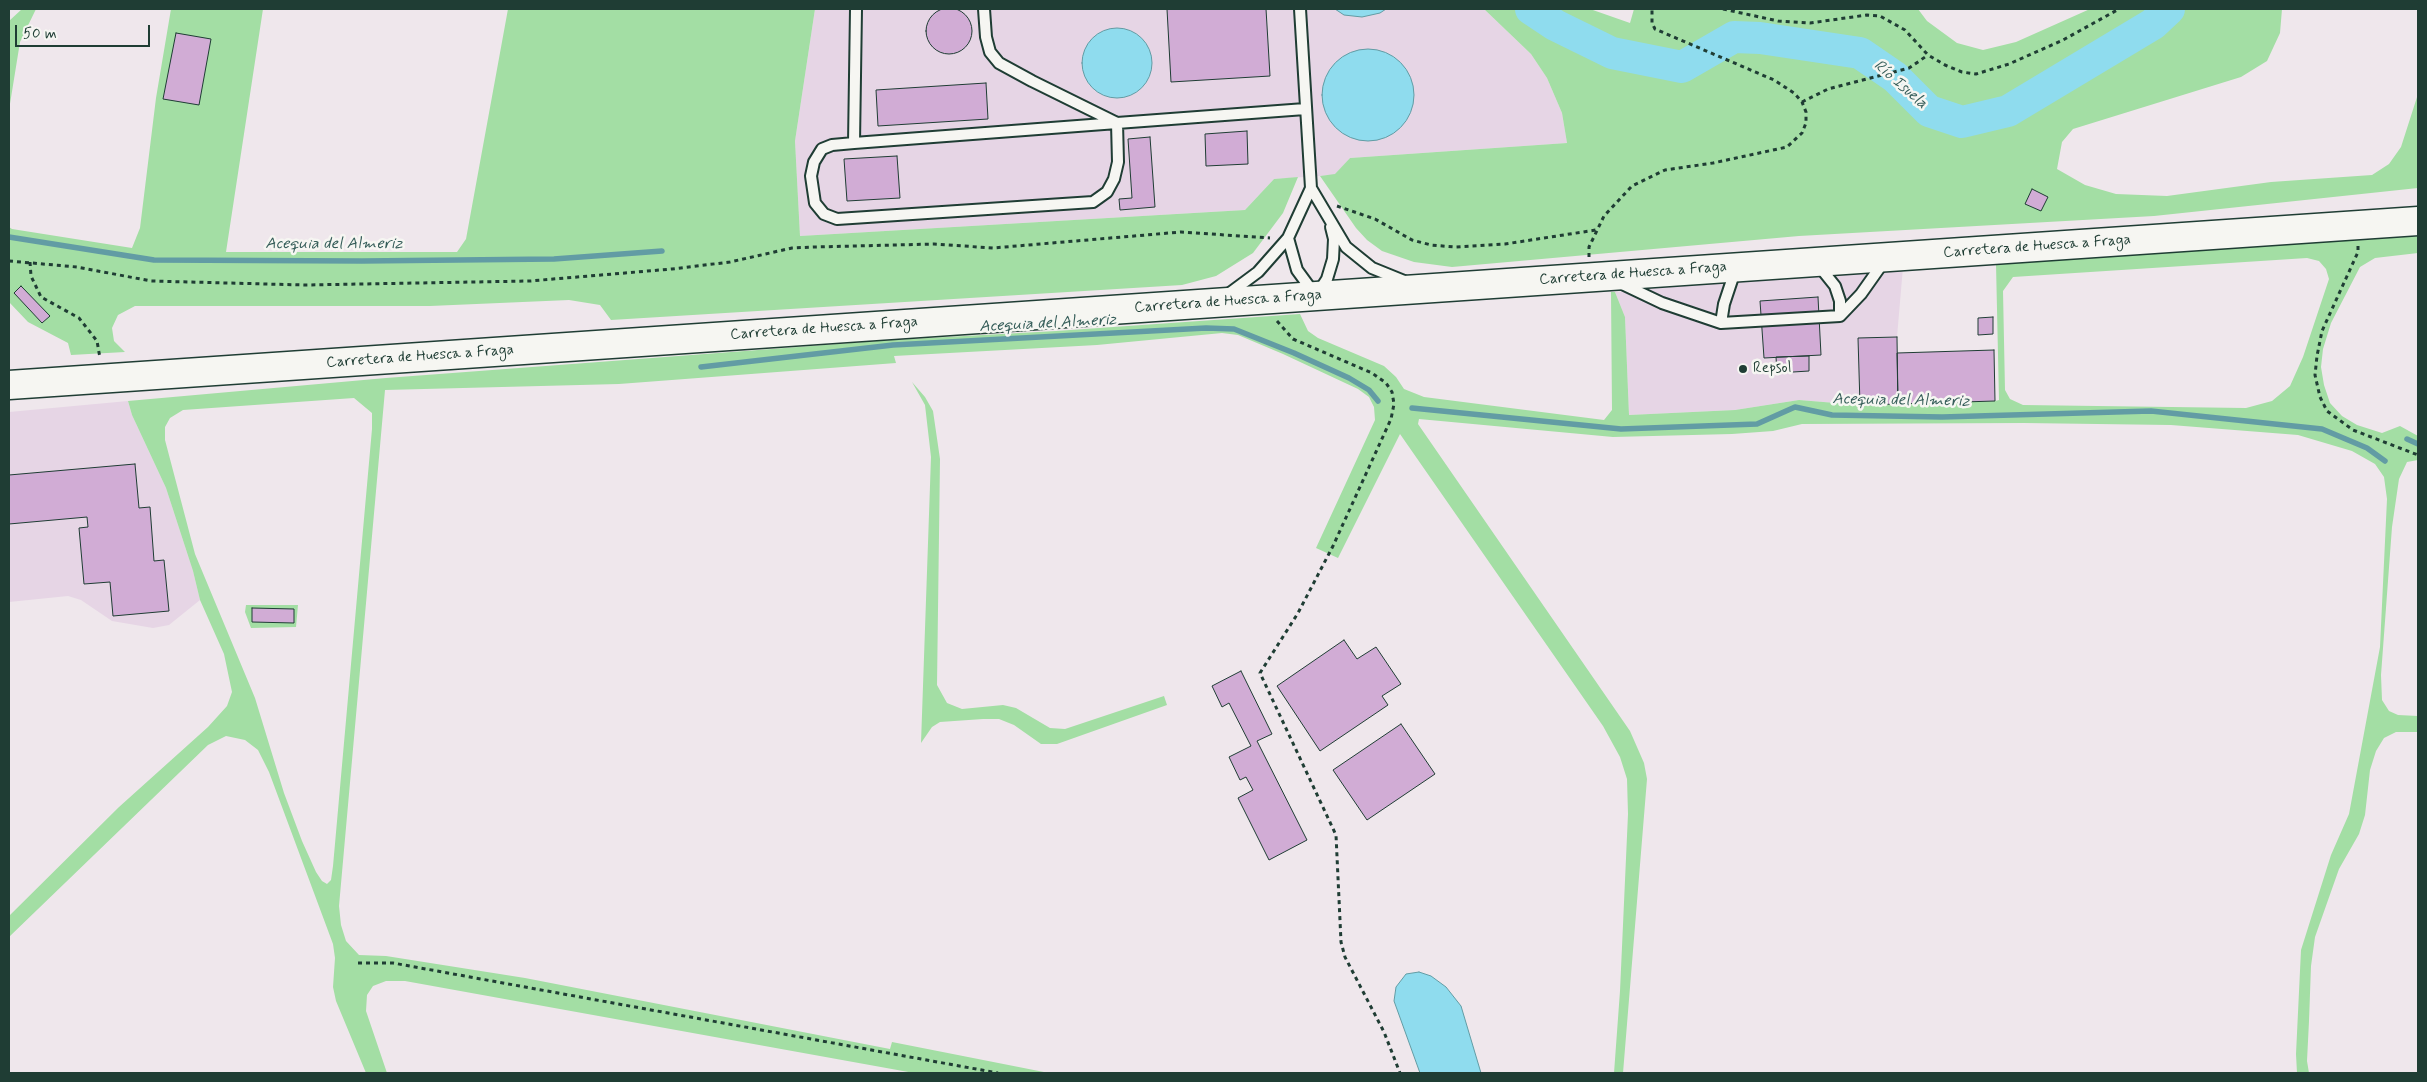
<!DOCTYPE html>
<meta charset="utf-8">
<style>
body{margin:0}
#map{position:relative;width:2427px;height:1082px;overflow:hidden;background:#efe7ec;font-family:Mynerve,sans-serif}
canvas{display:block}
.frame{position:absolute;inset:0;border:10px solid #1f3d34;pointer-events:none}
.scale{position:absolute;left:15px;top:25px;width:135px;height:22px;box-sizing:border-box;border:2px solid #1f3d34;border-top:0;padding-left:6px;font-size:15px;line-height:18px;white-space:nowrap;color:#1f3d34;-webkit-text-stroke:4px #f6f6f2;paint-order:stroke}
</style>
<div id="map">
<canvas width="2427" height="1082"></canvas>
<div class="frame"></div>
<div class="scale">50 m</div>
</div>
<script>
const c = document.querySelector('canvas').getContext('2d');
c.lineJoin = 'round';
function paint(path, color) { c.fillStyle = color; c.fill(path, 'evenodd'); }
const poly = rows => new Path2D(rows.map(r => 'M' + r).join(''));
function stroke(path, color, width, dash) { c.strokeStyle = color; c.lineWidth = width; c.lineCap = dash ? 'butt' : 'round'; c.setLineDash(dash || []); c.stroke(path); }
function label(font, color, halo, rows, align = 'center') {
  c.font = font + ' Mynerve,sans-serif'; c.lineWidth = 5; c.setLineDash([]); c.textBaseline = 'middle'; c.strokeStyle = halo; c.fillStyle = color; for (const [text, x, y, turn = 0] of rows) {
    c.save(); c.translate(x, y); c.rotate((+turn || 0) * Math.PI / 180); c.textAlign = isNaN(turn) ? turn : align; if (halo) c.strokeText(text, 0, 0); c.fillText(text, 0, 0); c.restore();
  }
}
paint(poly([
 [815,9,1484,9,1531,54,1547,78,1562,113,1567,143,1350,158,1335,175,1274,179,1245,210,800,236,795,141],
 [1903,267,1897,337,1858,339,1860,405,1799,400,1735,410,1629,415,1625,317,1615,292],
 [128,401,132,415,166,488,193,571,200,600,169,625,153,628,112,621,81,600,68,596,9,602,9,412]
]), '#e6d5e5');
paint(poly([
 [22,9,36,9,20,42,9,110,9,21],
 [171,9,263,9,226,252,457,252,466,239,508,9,815,9,795,141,800,236,1245,210,1274,179,1298,177,1283,213,1253,253,1216,276,1182,285,611,320,600,305,569,300,430,306,135,306,118,315,112,328,114,341,125,352,71,355,68,343,28,322,9,302,9,227,12,229,132,248,140,228,156,98],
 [1484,9,1590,9,1630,23,1634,9,1918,9,1927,21,1957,43,1983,50,2016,42,2090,9,2282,9,2280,33,2267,61,2241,77,2073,129,2062,142,2057,169,2085,185,2116,194,2167,196,2271,182,2372,175,2389,164,2401,147,2418,94,2418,188,2154,216,1799,236,1452,267,1414,262,1382,251,1367,240,1356,228,1320,176,1335,174,1350,158,1567,143,1562,113,1547,78,1531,54],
 [2418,236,2418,253,2375,258,2360,267,2331,323,2323,349,2321,367,2324,385,2330,403,2342,416,2357,425,2382,433,2400,426,2418,436,2418,460,2407,462,2399,479,2392,527,2381,675,2382,700,2389,711,2398,715,2418,716,2418,732,2396,732,2384,738,2376,751,2370,770,2365,815,2359,834,2339,869,2315,937,2311,966,2309,1021,2307,1061,2309,1073,2297,1073,2296,1054,2301,950,2331,855,2349,814,2380,647,2387,499,2384,477,2375,464,2352,451,2298,435,2171,425,2024,423,1802,424,1773,431,1732,434,1613,437,1419,419,1418,424,1630,731,1644,763,1647,779,1623,1073,1614,1073,1620,991,1628,814,1627,779,1620,757,1603,726,1400,434,1338,558,1316,548,1375,420,1374,407,1369,397,1358,389,1283,354,1238,335,1222,333,1097,345,894,356,896,363,619,384,385,390,339,906,341,925,346,941,359,955,386,956,525,978,890,1049,892,1042,1049,1073,914,1073,405,981,386,981,373,986,367,995,366,1011,387,1073,366,1073,336,1001,333,987,335,958,333,944,269,772,258,750,245,740,226,736,208,745,9,937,9,916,119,807,208,727,227,706,232,692,224,654,200,600,193,571,166,488,132,415,128,401,386,378,891,340,1056,331,1300,314,1308,331,1318,338,1384,366,1396,377,1404,389,1424,397,1604,420,1612,410,1611,292,1615,292,1625,317,1629,415,1735,410,1799,400,1860,405,1995,401,1999,400,1996,264],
 [2307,258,2319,261,2326,269,2329,279,2303,357,2290,386,2272,401,2246,408,2023,405,2010,399,2005,390,2003,291,2013,277],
 [354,398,372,413,372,429,333,866,331,880,327,884,322,881,316,872,302,841,284,793,255,698,195,554,165,440,165,427,170,418,183,410],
 [912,382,925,397,933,411,940,459,937,685,947,703,962,709,1003,705,1016,708,1050,728,1065,729,1164,696,1167,705,1057,744,1041,744,1014,725,999,719,983,719,940,722,932,727,921,743,931,457,925,405],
 [246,605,298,605,296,627,251,628,245,612]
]), '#a3dea4');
const water = poly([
 [1335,9,1386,9,1380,13,1362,17,1344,15,1335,9],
 '1082 63a35 35 0 1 1 70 0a35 35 0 1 1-70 0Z',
 '1322 95a46 46 0 1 1 92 0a46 46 0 1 1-92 0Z',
 [1419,972,1431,976,1446,987,1461,1006,1481,1073,1420,1073,1394,1001,1396,987,1406,974,1419,972]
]);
paint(water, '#8fdcee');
stroke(water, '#629ca4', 1);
stroke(poly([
 [9,237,154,260,362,261,554,259,662,251],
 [701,367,893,345,1206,328,1234,329,1294,353,1349,378,1369,390,1378,401],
 [1412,408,1621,429,1757,424,1795,407,1832,415,1942,417,2151,411,2322,429,2367,448,2385,461],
 [2407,439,2418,444]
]), '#629ca4', 5.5);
stroke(poly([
 [1531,9,1555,25,1612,53,1682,67,1734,37,1760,38,1860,53,1895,77,1929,111,1962,122,2008,111,2153,24,2169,9]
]), '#8fdcee', 32);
const building = poly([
 '926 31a23 23 0 1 1 46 0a23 23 0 1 1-46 0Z',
 [1167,9,1266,9,1270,76,1171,82,1167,9],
 [176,33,211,39,199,105,163,99,176,33],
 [986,83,988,119,878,126,876,90,986,83],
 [1247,131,1248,164,1206,166,1205,134,1247,131],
 [1150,137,1155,207,1120,210,1119,199,1132,198,1128,139,1150,137],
 [897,156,900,198,847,201,844,159,897,156],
 [2032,189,2048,197,2041,211,2025,204,2032,189],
 [21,286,50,316,42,323,14,293,21,286],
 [1818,297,1821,355,1764,358,1760,301,1818,297],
 [1993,317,1993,334,1978,335,1978,318,1993,317],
 [1897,337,1898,404,1860,405,1858,338,1897,337],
 [1994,350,1995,401,1898,404,1897,353,1994,350],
 [1809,356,1809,371,1777,373,1776,357,1809,356],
 [135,464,139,508,150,507,154,561,164,560,169,611,113,616,110,582,84,584,79,528,88,527,87,517,9,524,9,475,135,464],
 [252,608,294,609,294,623,252,622,252,608],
 [1344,640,1357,659,1376,647,1401,684,1382,696,1388,705,1320,751,1277,686,1344,640],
 [1241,671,1272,734,1257,741,1307,840,1269,860,1238,798,1253,790,1246,777,1240,780,1229,757,1251,746,1229,703,1222,707,1212,686,1241,671],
 [1401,724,1435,774,1367,820,1333,770,1401,724]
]);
paint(building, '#d1acd5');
stroke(building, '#1f3d34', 1);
const lane = poly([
 [984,9,986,37,990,52,999,63,1032,81,1117,123,1118,162,1114,179,1107,192,1093,202,837,219,824,214,815,203,811,176,814,162,822,149,832,145,854,143,1117,123,1305,109],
 [1300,9,1311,188,1346,247,1372,268,1404,281],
 [854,143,856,9],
 [1288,238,1297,270,1316,296,1327,279,1333,259,1334,239,1331,227],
 [1819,266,1835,286,1840,301,1840,316],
 [1620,283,1662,303,1721,323,1840,316,1861,294,1885,260],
 [1227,295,1258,272,1288,238,1311,188],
 [1721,323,1724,304,1735,271]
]);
const primary = poly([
 [9,385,2418,221]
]);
stroke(lane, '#1f3d34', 14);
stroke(primary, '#1f3d34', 31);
stroke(poly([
 [1723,9,1778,21,1810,23,1867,15,1880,16,1905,30,1928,55,1945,65,1962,72,1976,74,2009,64,2063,40,2119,9],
 [1802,102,1828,89,1909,68,1928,55],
 [1337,206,1375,219,1412,240,1431,245,1455,247,1505,244,1596,230],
 [2358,246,2358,252,2322,331,2317,356,2315,375,2320,397,2327,411,2353,430,2418,455],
 [1589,257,1589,247,1604,216,1632,186,1665,170,1713,163,1787,147,1802,133,1806,123,1806,112,1802,102,1794,93,1774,80,1655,29,1652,23,1652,9],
 [9,261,77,267,151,281,305,285,530,281,672,269,730,262,792,248,815,247,934,244,993,248,1181,232,1270,238],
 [30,262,31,276,41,297,79,318,97,341,100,358],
 [1277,321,1293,339,1372,373,1386,383,1392,392,1394,404,1391,419,1333,546,1298,613,1260,673,1336,835,1341,942,1345,957,1384,1032,1400,1073],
 [358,963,393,963,998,1073]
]), '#1f3d34', 3, [4, 4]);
stroke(lane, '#f6f6f2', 10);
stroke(primary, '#f6f6f2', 28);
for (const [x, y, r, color] of [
 [1743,369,5,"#1f3d34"]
]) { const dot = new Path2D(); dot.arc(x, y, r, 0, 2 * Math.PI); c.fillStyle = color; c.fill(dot); stroke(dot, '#f6f6f2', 2); }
label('15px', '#1f3d34', '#f6f6f2', [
 ["Carretera de Huesca a Fraga",2037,247,-4],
 ["Carretera de Huesca a Fraga",1633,274,-4],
 ["Carretera de Huesca a Fraga",1228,302,-4],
 ["Carretera de Huesca a Fraga",824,329,-4],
 ["Carretera de Huesca a Fraga",420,357,-4]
]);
label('15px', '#1f3d34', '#f6f6f2', [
 ["Repsol",1753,369]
], 'left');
label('italic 16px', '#355d59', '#f6f6f2', [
 ["Río Isuela",1900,85,41],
 ["Acequia del Almeriz",334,245],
 ["Acequia del Almeriz",1048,324,-3],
 ["Acequia del Almeriz",1901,401,1]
]);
</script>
